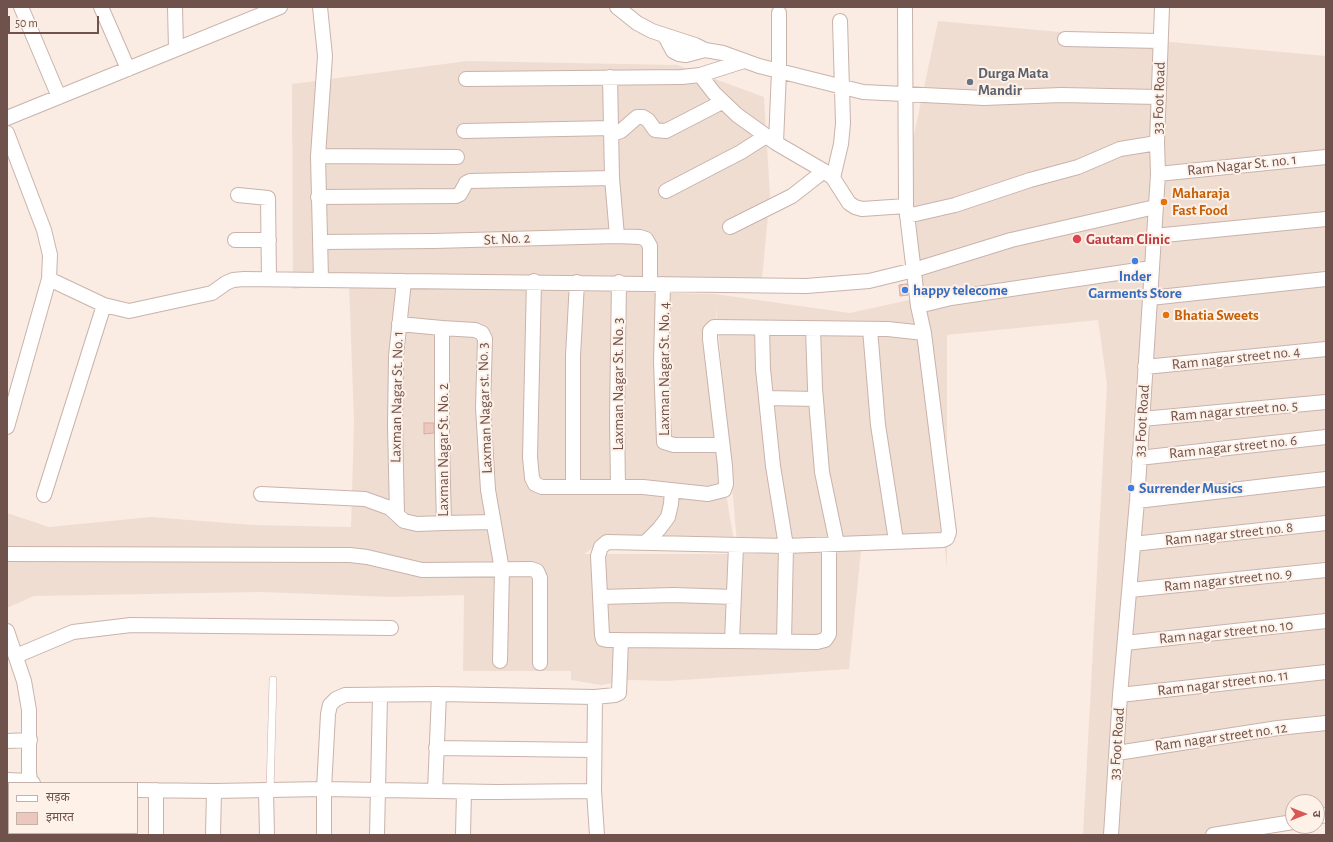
<!DOCTYPE html>
<meta charset="utf-8">
<style>
body{margin:0}
#map{position:relative;width:1333px;height:842px;overflow:hidden;background:#faece3;font-family:"Alegreya Sans","Noto Sans Devanagari",sans-serif}
canvas{display:block}
.frame{position:absolute;inset:0;border:8px solid #6f524c;pointer-events:none}
.legend{position:absolute;left:8px;top:782px;width:130px;height:52px;box-sizing:border-box;background:#fdf1e8;border:1px solid #c4b1aa;margin:0;padding:5px 7px;list-style:none;font-size:12px;color:#6f524c}
.legend li{display:flex;align-items:center;gap:8px;height:20px}
.legend b{width:20px;border:1px solid #c4b1aa}
.north{position:absolute;left:1285px;top:794px;width:40px;height:40px;box-sizing:border-box;background:#fdf1e8;border:1px solid #c4b1aa;border-radius:50%;rotate:90deg;font-size:11px;font-weight:700;line-height:16px;text-align:center;color:#6f524c}
.north::after{content:'';display:block;margin:auto;width:14px;height:18px;background:#d85853;clip-path:polygon(50% 0,100% 100%,50% 72%,0 100%)}
.scale{position:absolute;left:8px;top:16px;width:91px;height:18px;box-sizing:border-box;border:2px solid #6f524c;border-top:0;padding-left:5px;font-size:12px;line-height:14px;white-space:nowrap;color:#6f524c;-webkit-text-stroke:3px #fdf1e8;paint-order:stroke}
</style>
<div id="map">
<canvas width="1333" height="842"></canvas>
<div class="frame"></div>
<ul class="legend">
<li><b style="height:5px;background:#fff"></b>सड़क</li>
<li><b style="height:11px;background:#ecc7bd"></b>इमारत</li>
</ul>
<div class="north">उ</div>
<div class="scale">50 m</div>
</div>
<script>
const c = document.querySelector('canvas').getContext('2d');
c.lineJoin = 'round';
function paint(path, color) { c.fillStyle = color; c.fill(path, 'evenodd'); }
const poly = rows => new Path2D(rows.map(r => 'M' + r).join(''));
function stroke(path, color, width, dash) { c.strokeStyle = color; c.lineWidth = width; c.lineCap = dash ? 'butt' : 'round'; c.setLineDash(dash || []); c.stroke(path); }
function label(font, color, halo, rows, align = 'center') {
  c.font = font + ' "Alegreya Sans",sans-serif'; c.lineWidth = 4; c.setLineDash([]); c.textBaseline = 'middle'; c.strokeStyle = halo; c.fillStyle = color; for (const [text, x, y, turn = 0] of rows) {
    c.save(); c.translate(x, y); c.rotate((+turn || 0) * Math.PI / 180); c.textAlign = isNaN(turn) ? turn : align; if (halo) c.strokeText(text, 0, 0); c.fillText(text, 0, 0); c.restore();
  }
}
paint(poly([
 [938,21,1326,56,1326,813,1317,815,1317,802,1293,802,1293,820,1222,835,1083,835,1107,384,1098,320,947,335,947,569,945,548,861,551,849,669,667,681,631,680,601,685,571,680,571,671,463,671,464,595,393,597,261,592,34,596,7,608,7,513,49,527,151,517,253,525,351,527,354,422,349,284,715,294,850,313,918,298,924,334,910,154],
 [716,305,738,554,584,554,603,541,736,553,721,464],
 [467,61,677,65,764,97,770,195,762,278,681,285,319,286,293,289,292,84]
]), '#f0ddd2');
const building = poly([
 [907,284,908,295,900,296,899,285,907,284],
 [424,423,434,423,434,433,424,434,424,423]
]);
paint(building, '#ecc7bd');
stroke(building, '#ddab9f', 1);
const service = poly([
 [270,791,273,680]
]);
const minor = poly([
 [21,7,59,97],
 [101,7,128,69],
 [175,7,176,49],
 [320,7,325,56,318,156,321,279],
 [617,7,637,23,652,31,695,45,705,50],
 [905,7,906,206,918,306,951,298,1151,268],
 [665,36,673,51,679,54,686,55,705,50,723,53,759,66,863,92,984,98,1061,95,1159,97],
 [1065,39,1160,41],
 [700,75,714,93,737,115,776,143,824,171,833,178,849,203,855,207,862,209,906,206],
 [610,77,612,178,617,236],
 [466,79,682,77,700,75,744,61],
 [7,118,280,7],
 [464,131,612,128],
 [7,133,44,230,50,255,49,279,7,427],
 [612,134,621,131,637,117,643,117,648,120,655,130,666,131,722,102],
 [776,143,779,71,779,13],
 [318,156,457,157],
 [1158,174,1326,157],
 [833,178,841,144,843,123,840,21],
 [666,191,741,152,766,136],
 [238,195,268,198,269,279],
 [318,197,456,196,460,194,466,183,470,181,612,178],
 [907,216,955,205,1030,180,1078,167,1120,149,1157,143],
 [730,227,792,196,824,171],
 [1154,236,1326,219],
 [235,240,269,240],
 [321,242,434,241,617,236,640,237,646,239,650,246,650,283],
 [49,279,104,305,129,311,212,293,226,283,233,280,244,279,806,286,869,281,914,270,1011,240,1155,207],
 [534,281,530,457,532,478,535,484,542,487,643,487,708,494,724,490,726,484,725,466,710,339,710,331,714,327,888,329,924,333,918,306],
 [663,284,661,362,664,442,674,445,722,445],
 [1150,298,1326,279],
 [442,328,475,330,482,333,485,339,483,407,488,490,502,570,500,661],
 [762,328,763,369,773,466,786,546,784,642],
 [813,329,815,388,822,472,837,544],
 [870,329,878,425,896,541],
 [1145,367,1326,349],
 [766,398,816,399],
 [1142,419,1326,402],
 [1139,458,1326,437],
 [573,486,573,356,577,282],
 [618,486,617,420,619,282],
 [261,494,365,499,390,508,404,521,417,524,444,523,442,445,442,328,399,324],
 [44,495,104,305],
 [1137,501,1326,479],
 [397,514,395,425,396,356,404,281],
 [444,523,493,522],
 [645,543,659,529,668,517,671,504,672,490],
 [1133,544,1326,523],
 [7,554,350,555,367,557,422,570,531,569,537,571,540,578,540,663],
 [1130,590,1326,570],
 [600,597,674,595,734,597],
 [7,631,24,681,29,710,29,772,30,781,33,783],
 [621,640,732,641,736,546],
 [732,641,817,642,825,640,829,634,829,545],
 [1125,643,1326,621],
 [16,656,73,632,131,625,391,628],
 [1120,695,1326,672],
 [595,697,594,791,597,835],
 [7,741,30,740],
 [436,748,594,750],
 [1117,753,1278,728,1326,723],
 [7,780,30,781],
 [137,790,214,791,324,789,497,792,594,791],
 [266,791,267,835],
 [435,791,439,694],
 [7,816,9,816],
 [1317,817,1326,815],
 [60,835,60,833],
 [156,835,156,790],
 [213,835,214,791],
 [324,835,324,789,328,714,330,705,336,699,345,695,439,694,595,697,615,695,619,693,621,640,607,640,603,639,602,635,598,556,601,547,607,542,786,546,943,540,947,538,949,532,924,333],
 [377,835,380,696],
 [463,835,464,792],
 [1111,835,1120,695,1137,501,1158,174,1157,143,1162,7],
 [1213,835,1293,822]
]);
stroke(service, '#c9b3ab', 8);
stroke(minor, '#c9b3ab', 16);
stroke(service, '#fff', 7);
stroke(minor, '#fff', 14);
for (const [x, y, r, color] of [
 [970,82,4,"#6b7280"],
 [1164,202,4,"#e8710a"],
 [1077,239,5,"#e0444e"],
 [1135,261,4,"#3f7fe0"],
 [905,290,4,"#3f7fe0"],
 [1166,315,4,"#e8710a"],
 [1131,488,4,"#3f7fe0"]
]) { const dot = new Path2D(); dot.arc(x, y, r, 0, 2 * Math.PI); c.fillStyle = color; c.fill(dot); stroke(dot, '#fdf1e8', 1.5); }
label('bold 15px', '#5b616d', '#fdf1e8', [
 ["Durga Mata",978,73],
 ["Mandir",978,90]
], 'left');
label('15px', '#6f524c', '#fdf1e8', [
 ["33 Foot Road",1159,98,-88],
 ["Ram Nagar St. no. 1",1242,165,-6],
 ["St. No. 2",507,239,-3],
 ["Ram nagar street no. 4",1236,358,-6],
 ["Laxman Nagar St. No. 4",664,369,-90],
 ["Laxman Nagar St. No. 3",618,384,-90],
 ["Laxman Nagar St. No. 1",397,397,-89],
 ["Laxman Nagar st. No. 3",485,408,-92],
 ["Ram nagar street no. 5",1234,411,-5],
 ["33 Foot Road",1142,421,-86],
 ["Ram nagar street no. 6",1233,447,-6],
 ["Laxman Nagar St. No. 2",443,450,-90],
 ["Ram nagar street no. 8",1229,534,-6],
 ["Ram nagar street no. 9",1228,580,-6],
 ["Ram nagar street no. 10",1226,632,-6],
 ["Ram nagar street no. 11",1223,683,-7],
 ["Ram nagar street no. 12",1221,737,-8],
 ["33 Foot Road",1117,744,-86]
]);
label('bold 15px', '#c56008', '#fdf1e8', [
 ["Maharaja",1172,193],
 ["Fast Food",1172,210],
 ["Bhatia Sweets",1174,315]
], 'left');
label('bold 15px', '#be3a42', '#fdf1e8', [
 ["Gautam Clinic",1086,239]
], 'left');
label('bold 15px', '#366cbe', '#fdf1e8', [
 ["Inder",1135,276,"center"],
 ["Garments Store",1135,293,"center"],
 ["happy telecome",913,290],
 ["Surrender Musics",1139,488]
], 'left');
</script>
